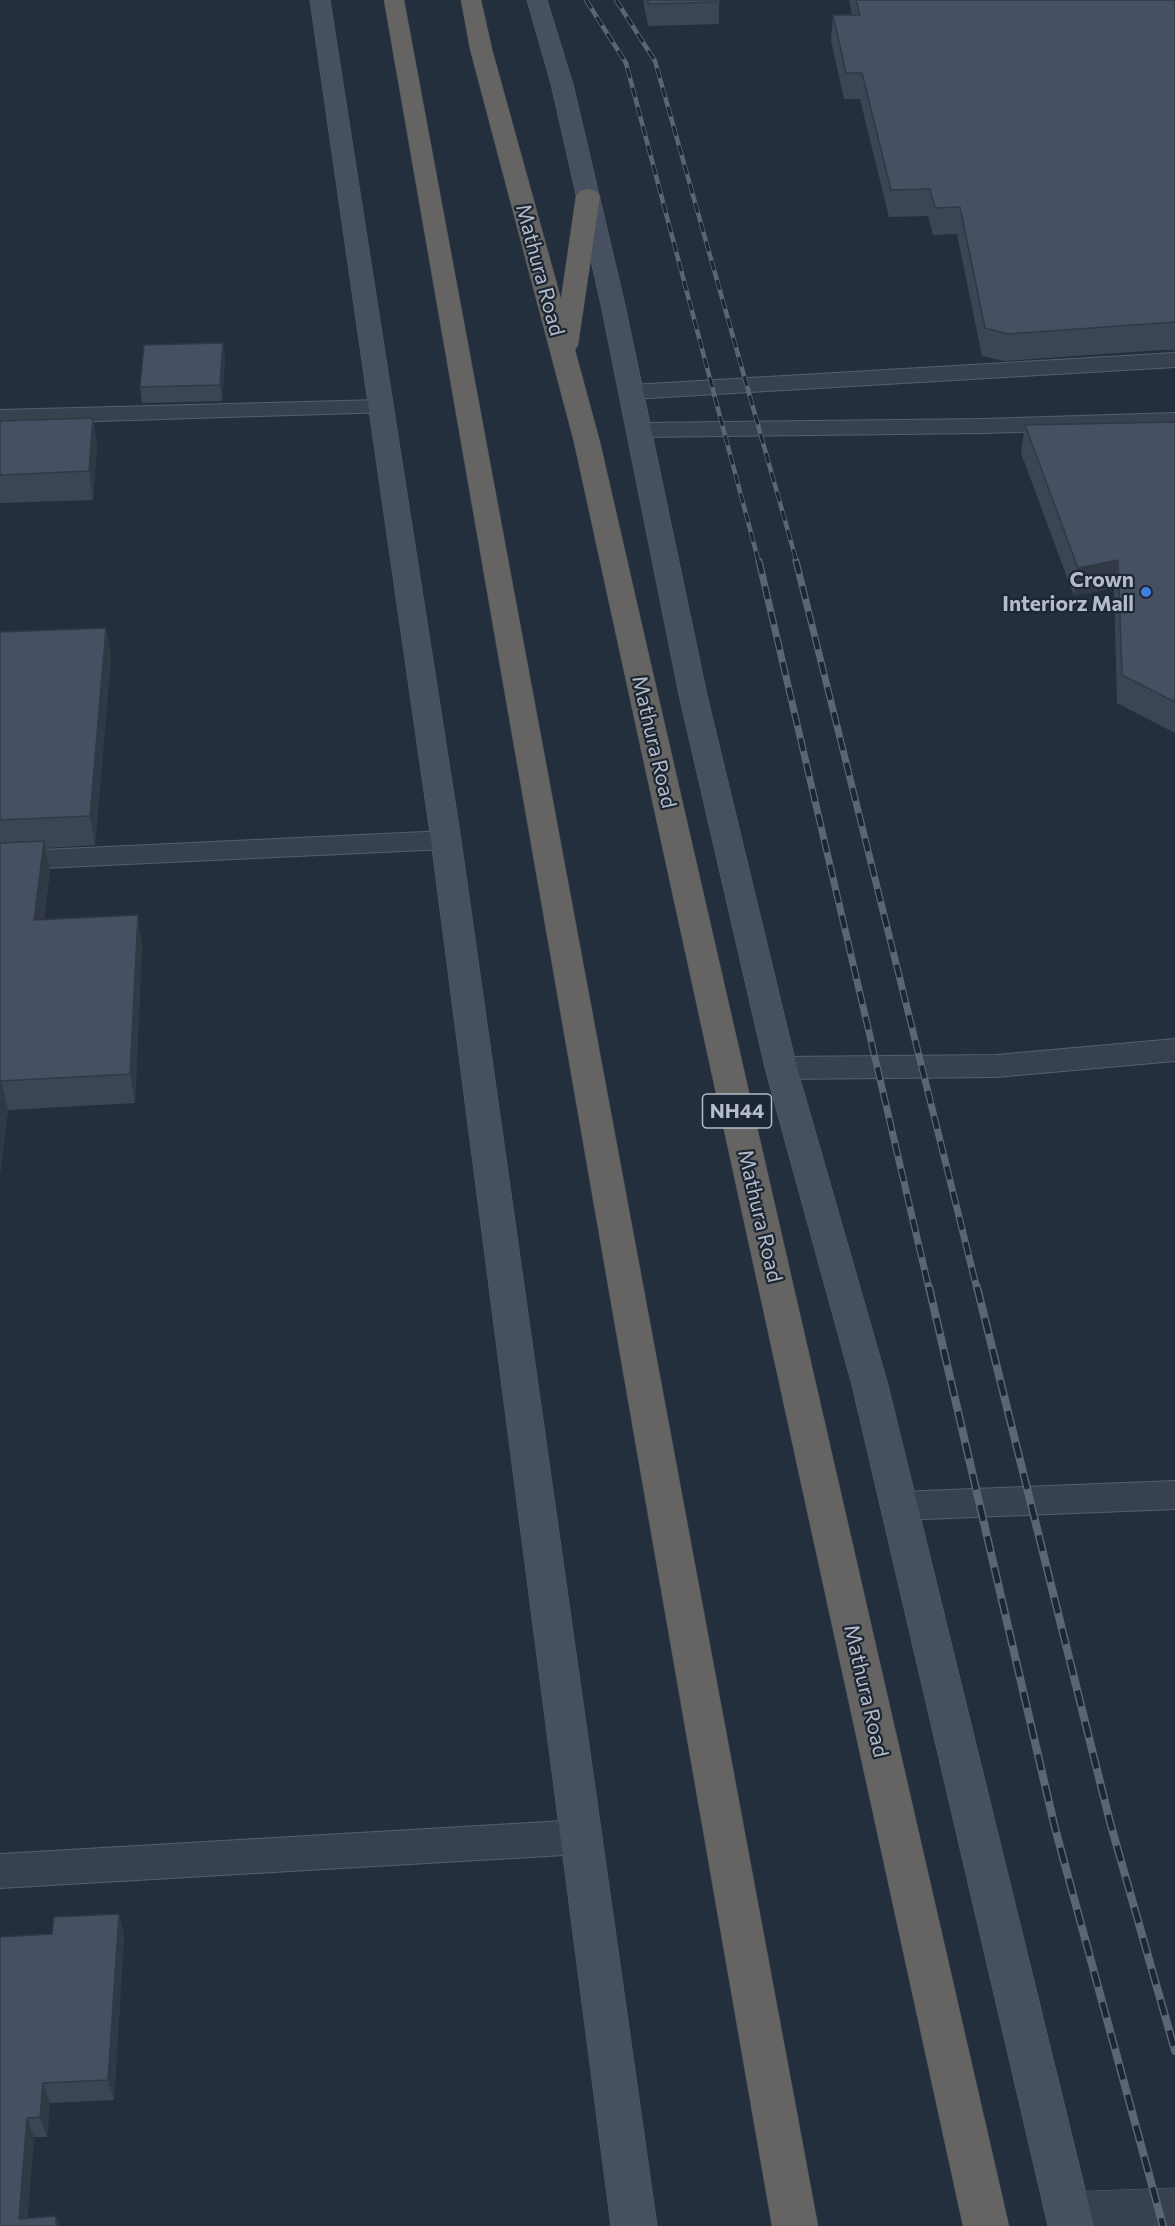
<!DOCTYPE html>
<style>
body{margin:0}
canvas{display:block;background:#242f3e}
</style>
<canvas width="1175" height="2226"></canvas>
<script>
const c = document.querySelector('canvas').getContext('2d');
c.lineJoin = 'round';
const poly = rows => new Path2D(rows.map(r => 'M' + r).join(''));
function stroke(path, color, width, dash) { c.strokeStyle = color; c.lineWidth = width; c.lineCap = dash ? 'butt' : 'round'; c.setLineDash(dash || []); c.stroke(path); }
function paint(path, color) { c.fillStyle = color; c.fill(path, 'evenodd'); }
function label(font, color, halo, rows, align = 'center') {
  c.font = font + ' Commissioner,sans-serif'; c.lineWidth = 4.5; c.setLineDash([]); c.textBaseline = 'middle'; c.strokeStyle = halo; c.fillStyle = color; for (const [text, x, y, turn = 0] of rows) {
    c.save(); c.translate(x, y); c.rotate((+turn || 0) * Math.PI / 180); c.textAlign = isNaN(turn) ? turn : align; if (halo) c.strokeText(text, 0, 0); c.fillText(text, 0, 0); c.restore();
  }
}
const service = poly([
 [1175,353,1175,367,631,399,623,397,620,392,623,387,631,385,1175,353],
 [381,400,389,402,393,407,389,412,0,424,0,410,381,400],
 [1175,413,1175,427,984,433,639,437,631,435,627,430,631,425,639,423,984,419,1175,413],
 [446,831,456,834,460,840,456,846,446,849,0,870,0,852,446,831],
 [1175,1039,1175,1061,996,1077,781,1079,771,1076,766,1068,771,1060,781,1057,996,1055,1175,1039],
 [1175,1481,1175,1509,899,1520,887,1516,882,1506,887,1496,899,1492,1175,1481],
 [581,1820,594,1825,600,1837,594,1849,581,1854,0,1888,0,1854,581,1820]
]);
const minor = poly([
 [1175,2188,1175,2226,1051,2226,1046,2214,1052,2198,1068,2192,1175,2188]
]);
const secondary = poly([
 [310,0,330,0,461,840,657,2226,611,2226,431,840,310,0],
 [527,0,547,0,573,84,625,305,707,695,797,1068,888,1385,1094,2226,1048,2226,852,1385,765,1068,679,695,601,305,551,84,527,0]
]);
const trunk = poly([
 [384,0,404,0,818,2226,772,2226,384,0],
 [461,0,481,0,492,49,561,299,576,196,580,191,588,189,596,191,600,196,578,345,575,350,600,442,1009,2226,963,2226,574,442,470,49,461,0]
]);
stroke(service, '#565f6c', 2);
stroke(minor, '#565f6c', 1);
stroke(secondary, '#565f6c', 1);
stroke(trunk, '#434c59', 1);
paint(service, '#38414e');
paint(minor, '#38414e');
paint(secondary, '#465061');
paint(trunk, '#656462');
const railFar2 = poly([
 [586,0,626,63,759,563],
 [616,0,655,61,797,563]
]);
const railFar1 = poly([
 [759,561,929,1289],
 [796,561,977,1289]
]);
const rail = poly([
 [929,1287,1055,1828,1163,2226],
 [977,1287,1110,1822,1175,2051]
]);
stroke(railFar2, '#5a6575', 4.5);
stroke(railFar1, '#5a6575', 7);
stroke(rail, '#5a6575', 8);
stroke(railFar2, '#1d2633', 3, [10]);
stroke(railFar1, '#1d2633', 4.5, [13]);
stroke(rail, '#1d2633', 5, [16]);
paint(poly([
 [643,0,719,0,719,24,648,26],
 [849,0,1175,0,1175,350,1161,350,1004,361,982,356,957,234,933,235,928,216,889,217,860,99,844,99,831,41,833,15,852,15],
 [223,343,225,360,222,401,142,403,140,387],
 [93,418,97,446,93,500,0,503,0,421],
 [1175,422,1175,733,1117,703,1114,588,1074,596,1021,453,1025,425],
 [106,628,111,657,95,845,46,848,50,870,44,920,142,945,135,1103,8,1110,0,1174,0,632],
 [119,1914,124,1935,114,2100,50,2103,47,2137,34,2137,27,2218,0,2226,52,1934]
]), '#3b4654');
paint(poly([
 [223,343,225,360,222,401,220,385],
 [93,418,97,446,93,500,89,471],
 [1118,560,1114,588,1074,596,1078,568],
 [106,628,111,657,95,845,90,816],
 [44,841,50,870,40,950,34,920],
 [138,915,142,945,135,1103,130,1074],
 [1,1081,8,1110,0,1174,0,1091],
 [119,1914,124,1935,114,2100,108,2080],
 [43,2083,50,2103,47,2137,40,2117],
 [27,2118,34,2137,27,2226,19,2219],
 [56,2216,60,2226,56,2226]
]), '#303945');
const building = poly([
 [648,0,719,0,720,2,648,4,648,0],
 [856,0,1175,0,1175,322,1008,334,985,328,960,207,935,208,930,189,891,190,862,73,846,73,833,15,860,15,856,0],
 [223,343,220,385,140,387,144,345,223,343],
 [93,418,89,471,0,475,0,421,93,418],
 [1175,422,1175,702,1122,675,1118,560,1078,568,1025,425,1175,422],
 [106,628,90,816,0,820,0,632,106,628],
 [44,841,34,920,138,915,130,1074,1,1081,0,1091,0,843,44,841],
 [119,1914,108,2080,43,2083,40,2117,27,2118,19,2219,56,2216,56,2226,0,2226,0,1937,52,1934,54,1917,119,1914]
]);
paint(building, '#455162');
stroke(building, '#303945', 1.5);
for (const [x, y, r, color] of [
 [1146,592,6,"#3f7fe0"]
]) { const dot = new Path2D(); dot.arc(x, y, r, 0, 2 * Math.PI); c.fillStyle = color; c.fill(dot); stroke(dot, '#1d2633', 2); }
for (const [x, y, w] of [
 [737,1111,69]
]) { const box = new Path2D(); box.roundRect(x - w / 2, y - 17, w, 34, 4.5); c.fillStyle = '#1d2633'; c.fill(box); stroke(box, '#b4bcc9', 1.5); }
label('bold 20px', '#b4bcc9', null, [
 ["NH44",737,1111]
]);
label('21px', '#b4bcc9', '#1d2633', [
 ["Mathura Road",540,270,75],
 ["Mathura Road",654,742,77],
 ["Mathura Road",760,1216,77],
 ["Mathura Road",866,1691,77]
]);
label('bold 21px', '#b4bcc9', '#1d2633', [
 ["Crown",1134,580],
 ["Interiorz Mall",1134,604]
], 'right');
</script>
